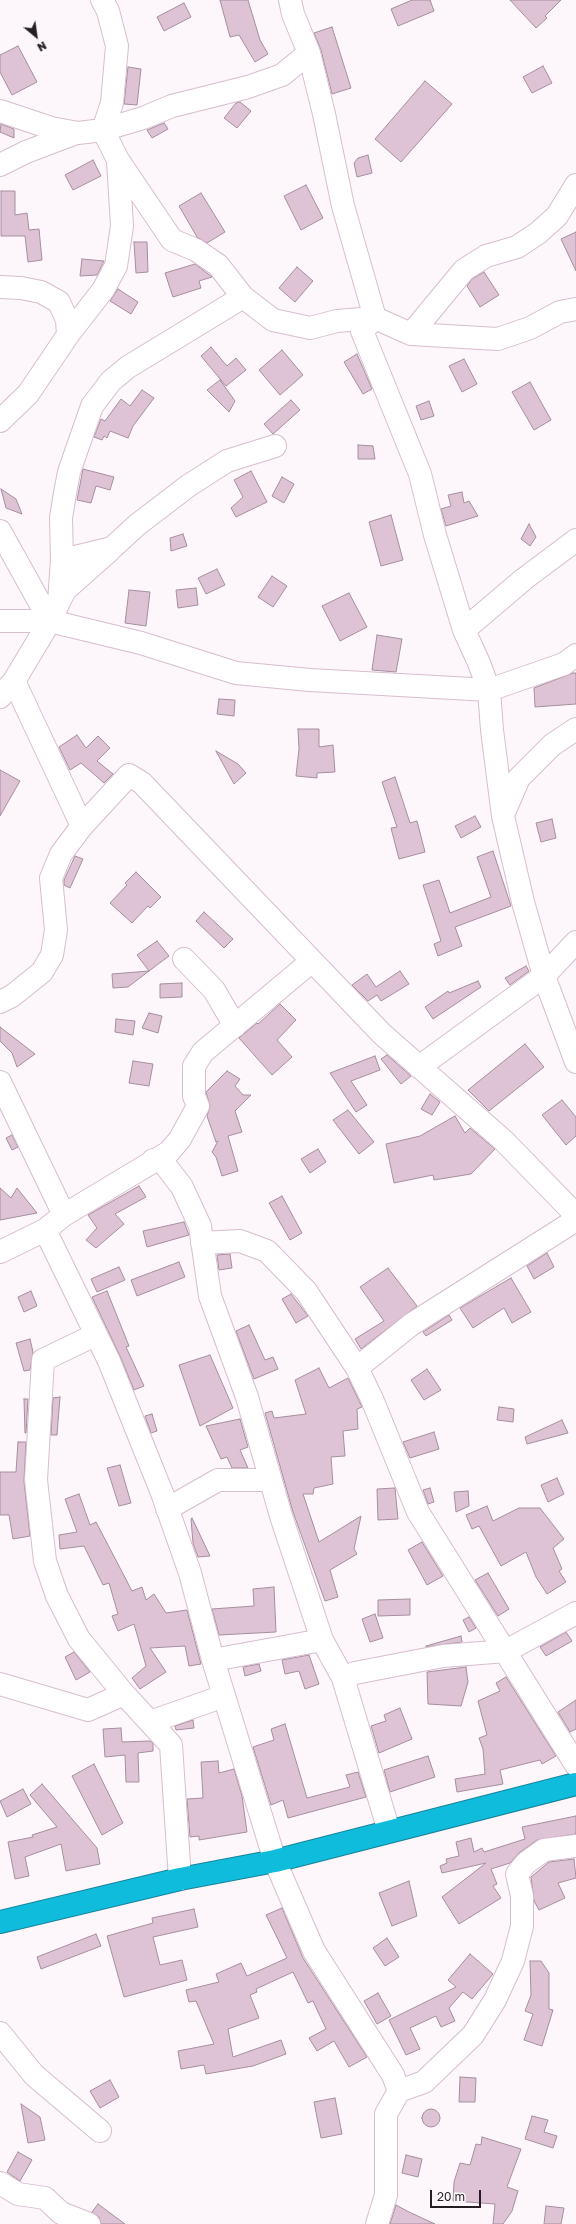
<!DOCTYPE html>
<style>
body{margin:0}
#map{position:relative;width:576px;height:2224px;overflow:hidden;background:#fdf7fb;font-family:"Golos Text",sans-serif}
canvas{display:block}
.north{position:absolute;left:16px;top:16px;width:40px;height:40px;-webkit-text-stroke:3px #fdf7fb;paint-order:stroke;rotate:151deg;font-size:11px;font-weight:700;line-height:16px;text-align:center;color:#261c22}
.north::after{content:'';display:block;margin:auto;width:14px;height:18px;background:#261c22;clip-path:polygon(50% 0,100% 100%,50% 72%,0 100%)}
.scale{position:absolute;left:430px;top:2190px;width:51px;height:18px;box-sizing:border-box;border:2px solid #261c22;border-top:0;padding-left:5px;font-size:12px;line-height:14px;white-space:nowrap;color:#261c22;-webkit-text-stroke:3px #fdf7fb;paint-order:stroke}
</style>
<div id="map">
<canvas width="576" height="2224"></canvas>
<div class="north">N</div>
<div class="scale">20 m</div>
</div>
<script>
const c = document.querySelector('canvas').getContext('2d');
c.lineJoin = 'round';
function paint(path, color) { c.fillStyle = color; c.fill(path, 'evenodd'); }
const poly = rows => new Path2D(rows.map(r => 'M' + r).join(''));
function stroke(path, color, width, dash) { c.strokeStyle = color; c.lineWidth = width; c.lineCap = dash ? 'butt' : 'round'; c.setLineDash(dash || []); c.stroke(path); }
const building = poly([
 [220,0,248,0,260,40,268,54,255,62,239,35,230,37,220,0],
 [412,0,430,0,434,11,398,26,391,9,412,0],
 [510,0,561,0,545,16,547,18,536,28,510,0],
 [184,3,191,17,164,31,157,17,184,3],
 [332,27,351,88,332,94,321,50,314,33,332,27],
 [18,46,37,82,12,95,0,72,0,55,18,46],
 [543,66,552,83,532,93,523,77,543,66],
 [128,67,141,69,137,105,124,104,128,67],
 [425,81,452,104,401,162,375,139,425,81],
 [240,102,251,111,237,128,224,118,236,103,240,102],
 [164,123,168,129,152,138,147,130,164,123],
 [1,124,14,129,14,138,0,132,1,124],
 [368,155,372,173,357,177,354,163,358,158,368,155],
 [93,160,101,176,73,190,65,175,93,160],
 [306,185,323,218,301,230,284,196,306,185],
 [1,191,15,191,15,215,27,213,29,230,39,229,42,260,28,262,25,236,1,236,1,191],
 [201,193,225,232,207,243,197,237,179,206,201,193],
 [576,232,576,271,561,239,576,232],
 [134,242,147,242,148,272,136,273,134,242],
 [82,259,104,261,97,275,80,276,82,259],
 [195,264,212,277,199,281,201,288,173,297,165,273,195,264],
 [297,267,313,281,295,302,279,288,297,267],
 [484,272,499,295,480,307,467,286,472,279,484,272],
 [118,289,138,302,131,314,110,301,118,289],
 [211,347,227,366,236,358,246,370,226,386,201,356,211,347],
 [282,350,303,375,280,395,259,370,282,350],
 [357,354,372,389,363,394,344,362,357,354],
 [464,359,477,384,462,392,449,366,464,359],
 [220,380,235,401,229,412,207,390,220,380],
 [530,382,551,420,534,430,512,392,530,382],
 [142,390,154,398,133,426,128,438,110,431,107,438,104,436,102,440,94,437,101,419,105,421,121,399,130,406,142,390],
 [291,400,300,410,273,434,264,424,291,400],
 [429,401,434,416,421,420,416,406,429,401],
 [358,445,373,446,375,459,358,459,358,445],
 [83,469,114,477,110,490,96,486,91,503,77,500,83,469],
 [251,471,267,502,236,517,231,508,243,497,234,480,251,471],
 [282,477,294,484,284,503,272,496,282,477],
 [1,489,16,499,22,514,6,508,1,489],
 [462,492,464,503,469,501,478,516,446,526,441,509,451,506,448,495,462,492],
 [391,515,403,560,381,566,369,522,391,515],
 [529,524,536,537,530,546,521,539,529,524],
 [183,534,187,546,171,551,170,538,183,534],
 [217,569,225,585,206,594,198,578,217,569],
 [272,576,287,586,273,607,258,597,272,576],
 [196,588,198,605,178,608,176,590,196,588],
 [129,590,150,592,146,626,125,623,129,590],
 [349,593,367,627,340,641,322,606,349,593],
 [377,635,402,639,396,672,372,670,377,635],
 [573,673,576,673,576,704,535,707,534,688,573,673],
 [219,699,235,700,234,716,217,714,219,699],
 [298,729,319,729,319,747,333,745,335,772,317,773,317,778,296,776,299,749,298,729],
 [77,735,86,748,98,736,110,748,97,761,113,774,104,783,81,763,70,770,59,747,77,735],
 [216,751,238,764,246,773,234,784,216,751],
 [0,770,20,781,0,816,0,770],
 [395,777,410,823,417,821,425,852,399,859,391,828,397,827,382,782,395,777],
 [475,816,481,827,461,838,455,826,475,816],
 [552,819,556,838,541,842,536,823,552,819],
 [493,851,511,906,455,927,462,946,438,956,434,944,441,941,423,885,439,880,450,913,491,897,477,857,493,851],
 [75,856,83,859,70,888,64,885,64,880,75,856],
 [136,872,161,897,150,908,148,906,132,923,110,903,127,885,125,883,136,872],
 [204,912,233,939,224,948,196,921,204,912],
 [157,941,169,956,149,971,137,955,157,941],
 [526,966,529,971,510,985,505,978,526,966],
 [149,971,128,987,113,988,112,974,149,971],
 [400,971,409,984,381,1001,377,995,368,1001,352,985,367,974,376,987,400,971],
 [478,981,481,987,433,1019,425,1007,448,991,449,993,478,981],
 [182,983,182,997,160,998,160,984,182,983],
 [280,1004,296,1020,277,1040,292,1057,272,1075,239,1038,257,1023,258,1024,280,1004],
 [149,1013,162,1016,158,1033,142,1028,149,1013],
 [116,1019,135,1021,133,1035,115,1032,116,1019],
 [0,1027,35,1054,17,1067,12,1053,0,1041,0,1027],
 [525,1044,544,1067,489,1111,468,1090,525,1044],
 [387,1055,411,1076,401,1084,381,1059,387,1055],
 [375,1056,380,1070,351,1081,367,1105,356,1112,330,1073,375,1056],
 [133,1061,153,1064,149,1086,129,1083,133,1061],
 [227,1071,240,1079,235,1086,243,1095,251,1095,235,1111,242,1132,228,1136,238,1171,222,1176,216,1157,212,1152,218,1141,216,1142,207,1116,210,1106,206,1092,227,1071],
 [430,1094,440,1102,432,1115,421,1109,430,1094],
 [562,1100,576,1117,576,1136,566,1145,542,1115,562,1100],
 [348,1110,374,1142,359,1154,333,1120,348,1110],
 [455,1116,465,1133,470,1128,495,1149,471,1174,434,1180,433,1175,394,1183,386,1144,420,1136,455,1116],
 [12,1135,18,1147,12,1150,6,1138,12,1135],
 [318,1149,326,1162,310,1173,301,1159,318,1149],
 [139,1186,146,1197,115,1214,124,1224,96,1248,86,1240,97,1228,88,1215,139,1186],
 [0,1188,11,1198,17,1188,37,1213,0,1220,0,1188],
 [282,1196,302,1233,290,1240,269,1203,282,1196],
 [184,1222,189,1235,147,1247,143,1231,184,1222],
 [547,1253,554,1267,534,1279,527,1266,547,1253],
 [230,1254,232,1268,219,1270,217,1255,230,1254],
 [179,1262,185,1277,137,1296,131,1280,179,1262],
 [119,1267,125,1280,97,1292,91,1279,119,1267],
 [388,1268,417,1306,361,1349,355,1339,384,1321,360,1287,388,1268],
 [511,1278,531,1312,512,1323,504,1308,473,1328,460,1308,511,1278],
 [31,1291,37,1306,24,1312,18,1297,31,1291],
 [107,1291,129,1346,126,1347,144,1386,134,1390,120,1356,92,1297,107,1291],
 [291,1294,308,1316,296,1323,282,1299,291,1294],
 [449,1315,452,1320,426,1336,423,1332,449,1315],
 [249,1325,265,1360,273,1357,278,1369,254,1379,236,1331,249,1325],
 [30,1339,33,1352,30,1370,24,1371,16,1343,30,1339],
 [210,1355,233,1408,200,1426,179,1365,210,1355],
 [319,1368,329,1388,348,1378,362,1407,357,1409,358,1429,343,1431,345,1456,331,1457,333,1484,314,1488,313,1494,303,1494,319,1542,361,1516,354,1549,357,1554,330,1570,338,1597,325,1601,293,1512,265,1413,272,1411,274,1418,306,1414,295,1380,319,1368],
 [427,1369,441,1390,424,1400,411,1380,427,1369],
 [60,1397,57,1435,51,1435,53,1398,60,1397],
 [24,1399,28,1399,26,1433,25,1433,24,1399],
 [499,1407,514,1409,513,1422,497,1420,499,1407],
 [152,1414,157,1431,151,1433,145,1416,152,1414],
 [240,1419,248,1447,240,1450,248,1468,232,1468,227,1457,221,1459,206,1426,240,1419],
 [562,1420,568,1433,527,1444,525,1437,562,1420],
 [434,1432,439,1449,410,1458,403,1442,434,1432],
 [18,1442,26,1442,24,1481,30,1536,13,1539,9,1515,0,1515,0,1472,16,1472,18,1442],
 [120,1465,131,1503,119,1506,107,1468,120,1465],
 [557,1478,564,1494,548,1502,541,1485,557,1478],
 [395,1488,398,1519,378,1520,377,1489,395,1488],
 [430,1488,434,1502,428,1504,423,1490,430,1488],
 [468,1491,469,1506,456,1512,454,1492,468,1491],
 [79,1494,90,1525,96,1522,132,1591,142,1587,146,1600,154,1594,166,1613,187,1610,201,1664,189,1666,185,1646,150,1648,166,1672,140,1689,132,1678,146,1666,134,1624,118,1631,112,1616,118,1614,109,1583,103,1585,84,1546,60,1549,59,1535,77,1532,65,1499,79,1494],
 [487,1506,493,1521,519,1508,540,1508,564,1539,553,1548,562,1569,559,1571,566,1582,547,1594,536,1577,526,1552,501,1566,479,1526,472,1529,466,1515,487,1506],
 [192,1518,210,1556,198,1557,193,1543,191,1519,192,1518],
 [422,1542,443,1576,427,1585,408,1550,422,1542],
 [488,1573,509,1609,498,1616,475,1580,488,1573],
 [274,1587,276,1632,219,1635,212,1609,254,1606,253,1589,274,1587],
 [410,1599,410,1615,378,1616,378,1600,410,1599],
 [375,1614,383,1638,370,1642,362,1619,375,1614],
 [469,1617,476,1628,469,1632,463,1620,469,1617],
 [566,1632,572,1641,546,1656,540,1647,566,1632],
 [461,1636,462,1642,426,1647,426,1646,461,1636],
 [74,1652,90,1672,76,1680,65,1657,74,1652],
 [309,1655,319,1684,305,1689,299,1671,285,1674,282,1660,309,1655],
 [259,1664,261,1671,245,1676,243,1667,259,1664],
 [466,1667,468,1682,461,1706,428,1704,427,1672,466,1667],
 [506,1677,556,1756,542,1764,540,1760,500,1770,503,1784,457,1792,455,1779,485,1774,483,1749,479,1738,487,1735,478,1701,500,1691,496,1683,506,1677],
 [576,1700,576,1729,570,1732,558,1712,576,1700],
 [400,1708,412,1739,379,1753,371,1726,386,1721,384,1715,400,1708],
 [193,1720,194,1728,176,1730,175,1726,193,1720],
 [285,1724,307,1798,350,1787,346,1775,358,1772,366,1797,288,1818,283,1800,271,1805,253,1747,274,1740,271,1729,285,1724],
 [121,1728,122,1742,150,1741,153,1743,153,1751,138,1753,139,1782,126,1782,125,1755,105,1757,103,1729,121,1728],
 [428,1756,435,1777,390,1792,384,1770,428,1756],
 [218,1761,219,1773,234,1769,242,1796,247,1832,199,1840,199,1836,190,1837,187,1799,203,1798,201,1762,218,1761],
 [94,1764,123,1823,102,1835,72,1776,94,1764],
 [42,1784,97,1848,100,1864,66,1871,61,1844,25,1857,29,1876,15,1879,8,1842,33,1837,32,1835,57,1827,30,1795,42,1784],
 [23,1789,31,1804,7,1817,0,1801,23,1789],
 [576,1816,576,1834,537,1840,519,1853,510,1863,491,1869,497,1884,493,1886,501,1898,459,1924,442,1897,486,1863,442,1873,440,1866,447,1863,446,1859,459,1856,456,1842,471,1838,474,1852,482,1848,484,1852,525,1839,522,1827,576,1816],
 [574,1859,576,1878,558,1883,565,1898,539,1910,534,1901,531,1877,549,1862,574,1859],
 [409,1881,417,1916,392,1926,379,1893,409,1881],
 [282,1908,303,1958,367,2057,349,2067,334,2041,317,2051,309,2038,326,2029,313,2001,308,2003,293,1972,256,1989,257,1992,250,1995,259,2018,228,2029,233,2057,281,2040,286,2054,253,2066,206,2074,204,2065,181,2069,178,2051,214,2044,196,2001,189,2002,186,1990,219,1982,216,1974,241,1963,247,1976,287,1958,266,1915,282,1908],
 [194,1909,198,1927,153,1937,160,1965,182,1960,187,1980,124,1997,107,1936,153,1923,152,1918,194,1909],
 [96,1934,101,1946,41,1969,37,1957,96,1934],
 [387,1938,399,1957,385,1966,373,1948,387,1938],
 [470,1954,493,1974,472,1999,463,1992,449,2008,455,2021,441,2027,436,2016,410,2028,420,2049,406,2055,389,2020,456,1987,448,1980,470,1954],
 [530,1961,541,1961,549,1973,549,2009,553,2010,542,2046,524,2040,533,2014,525,2011,531,1995,530,1961],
 [378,1993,391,2016,377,2024,364,2001,378,1993],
 [460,2077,476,2078,475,2102,459,2102,460,2077],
 [110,2080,119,2097,100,2108,90,2091,110,2080],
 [335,2098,342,2134,321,2138,314,2102,335,2098],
 [21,2104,40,2117,45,2140,28,2143,21,2104],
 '422 2118a9 9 0 1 1 18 0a9 9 0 1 1-18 0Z',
 [532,2116,548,2120,544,2132,557,2136,553,2148,525,2139,532,2116],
 [482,2137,521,2149,507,2187,518,2191,512,2211,503,2224,493,2224,495,2204,453,2201,454,2182,460,2163,470,2165,476,2144,481,2145,482,2137],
 [18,2152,32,2160,20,2181,7,2172,18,2152],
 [406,2155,422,2159,418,2177,402,2173,406,2155],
 [98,2204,125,2224,101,2224,99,2217,92,2212,98,2204],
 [396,2205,409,2212,435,2224,390,2224,396,2205],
 [546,2206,564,2208,561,2224,544,2224,546,2206]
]);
paint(building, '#ddc3d4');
stroke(building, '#a78e9e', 1);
const minor = poly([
 [102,0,108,11,117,46,112,103,103,130,118,160,172,240,196,250,218,265,243,297,273,320,310,328,337,321,375,318,411,334,498,339,530,328,560,312,576,309],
 [290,0,293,14,309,53,324,114,343,206,375,318,362,331,420,474,435,535,464,630,479,663,489,690,492,730,503,816,523,902,544,976,576,1062],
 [0,111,51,128,78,133,103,130,143,118,172,106,248,87,282,75,309,53],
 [0,165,26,152,76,133],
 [0,287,21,288,41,292,59,302,67,320,68,335,28,394,0,421],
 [411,334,464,270,486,256,517,247,538,233,557,216,576,185],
 [68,335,103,290,116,266,122,226,118,161],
 [0,531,50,621],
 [62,559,63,560,112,548,137,525,188,486,227,461,275,446],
 [59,602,65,590,109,551],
 [0,621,50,621,141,643,236,673,310,680,489,690,564,664,576,655],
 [464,630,524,579,576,540],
 [14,681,82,826],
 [0,697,14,681,50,621,59,602,62,559,61,518,65,493,69,472,92,406,111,381,128,367,243,297],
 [503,815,519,778,552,745,576,729],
 [184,959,214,990,235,1026],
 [0,1002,12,996,42,972,52,955,56,930,51,878,61,854,82,826,129,775,142,783,382,1034,504,1141,576,1215],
 [419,1067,544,976,576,942],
 [0,1082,64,1215],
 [153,1160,162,1161,182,1187,200,1226,210,1296,247,1397,281,1516,322,1640,343,1678,389,1831],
 [45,1230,109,1361,162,1493,190,1573,213,1660,275,1861,314,1951,393,2075,399,2091,386,2114,386,2195,377,2224],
 [202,1243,240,1241,267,1251,306,1291,357,1368,372,1399,418,1512,576,1765],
 [0,1252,45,1230,64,1215,169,1152,180,1139,198,1106,194,1096,194,1066,203,1052,312,961],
 [95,1335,43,1360,36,1480,45,1561,57,1596,79,1639,124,1694,171,1745,180,1879],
 [357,1368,412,1324,576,1220],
 [167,1509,218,1480,270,1480],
 [213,1660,322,1640],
 [343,1678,355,1673,443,1656,506,1651,576,1613],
 [0,1684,88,1710,124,1694],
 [150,1722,224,1696],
 [0,2033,34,2075,100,2131],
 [399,2091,424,2082,473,2035,495,2000,513,1961,522,1926,522,1896,517,1874,526,1863,544,1850,576,1846],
 [0,2183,18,2194,45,2198,61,2213,89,2224]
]);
const highway = poly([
 [0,1922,180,1879,275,1861,576,1784]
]);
stroke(minor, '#d8bdce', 24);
stroke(highway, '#18849b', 24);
stroke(minor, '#fff', 22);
stroke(highway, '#10bcdc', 22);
</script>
